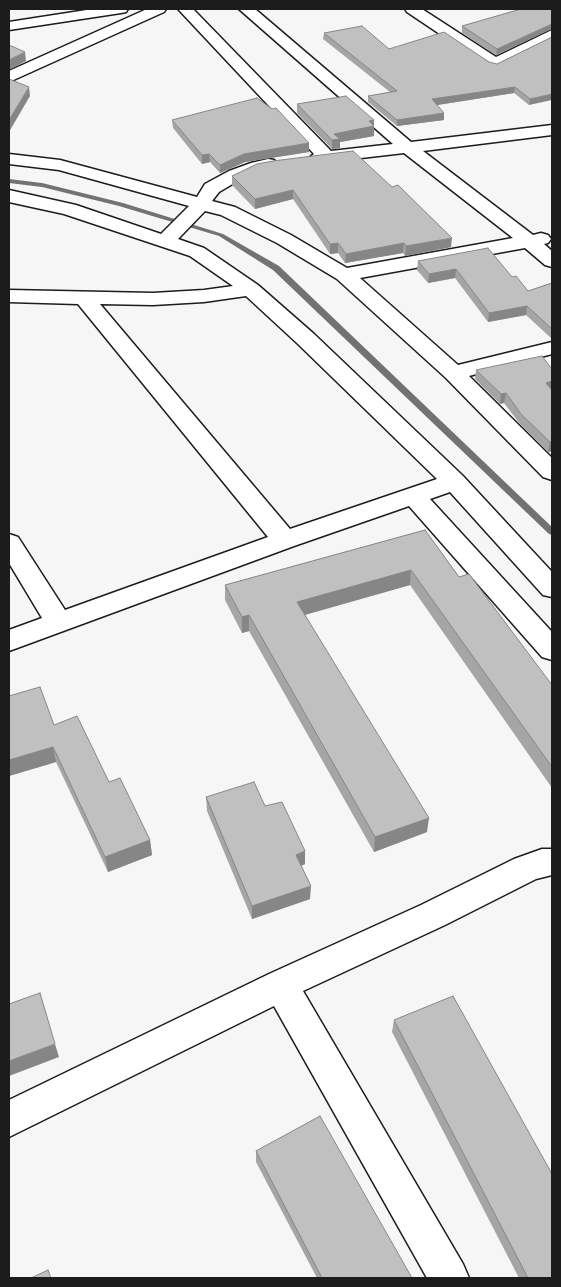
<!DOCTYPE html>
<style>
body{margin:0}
#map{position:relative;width:561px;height:1287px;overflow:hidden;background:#f6f6f6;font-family:"Indie Flower",sans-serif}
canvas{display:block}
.frame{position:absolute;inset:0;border:10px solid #1c1c1c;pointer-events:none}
</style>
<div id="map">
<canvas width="561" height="1287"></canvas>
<div class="frame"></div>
</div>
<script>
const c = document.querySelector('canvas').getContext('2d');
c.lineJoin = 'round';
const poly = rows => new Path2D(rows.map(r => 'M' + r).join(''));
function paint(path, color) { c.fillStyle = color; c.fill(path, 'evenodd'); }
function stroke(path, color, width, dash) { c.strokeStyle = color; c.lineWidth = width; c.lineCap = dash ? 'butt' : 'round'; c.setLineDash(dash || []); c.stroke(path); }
paint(poly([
 [9,179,42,183,123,203,223,234,279,266,552,527,552,535,549,534,273,270,219,236,119,206,42,187,9,183,9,179]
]), '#727272');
const minor = poly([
 [93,9,128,9,126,12,121,13,9,30,9,22,93,9],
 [147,9,166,9,164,12,9,82,9,71,147,9],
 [178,9,193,9,331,151,393,144,239,9,255,9,411,142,552,125,552,135,423,151,533,235,541,233,548,235,551,239,548,243,544,244,552,251,552,267,545,265,525,248,360,278,458,365,552,342,552,354,469,376,552,458,552,480,543,477,446,378,337,279,277,243,221,215,205,211,178,239,204,248,258,285,314,334,463,476,552,572,552,597,543,595,450,492,430,499,552,632,552,660,542,657,409,506,294,546,9,651,9,630,42,618,9,563,9,534,18,537,65,610,268,537,78,304,9,302,9,290,153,293,204,290,233,286,190,256,64,214,9,202,9,190,76,205,161,234,189,206,59,170,9,164,9,154,60,160,197,197,205,184,229,171,251,163,268,159,274,160,277,164,274,168,257,172,241,179,219,192,212,201,235,207,291,235,347,268,513,238,404,153,318,163,312,162,309,158,314,154,178,9],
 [246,296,298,344,437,479,290,529,100,304,153,305,204,302,246,296],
 [405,9,422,9,496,57,552,30,552,41,495,69,489,67,407,12,405,9],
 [542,849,552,849,552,875,536,879,445,925,303,991,463,1264,469,1278,427,1278,274,1006,9,1137,9,1100,269,974,421,905,514,859,542,849]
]);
stroke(minor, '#1c1c1c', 3);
paint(minor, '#fff');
paint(poly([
 [521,9,496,55,462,33,462,26],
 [324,33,389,49,489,62,497,64,552,37,529,105,514,93,437,105,444,120,397,126,368,102,368,96,390,92,323,39],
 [297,104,374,120,374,136,340,142,340,148,332,149,297,113],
 [172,120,309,143,309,152,245,162,220,173,210,162,202,164,173,128],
 [257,164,451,247,405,256,403,253,345,263,338,253,330,254,293,199,255,209,232,185,232,176],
 [418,261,512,277,528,291,552,283,552,339,526,315,488,322,455,278,428,283,417,270],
 [552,369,552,451,548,452,520,424,504,403,500,404,475,379,476,370],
 [425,530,459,577,552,685,552,788,410,585,305,615,427,832,374,852,249,631,242,633,225,600,225,585],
 [9,696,54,725,150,840,152,855,108,872,56,762,9,776],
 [206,797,265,806,305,851,305,864,301,866,310,899,252,919,207,811],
 [394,1020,552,1278,519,1278,392,1032],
 [256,1151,412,1278,317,1278,256,1162]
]), '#a5a5a5');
paint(poly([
 [552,24,552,29,496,55,497,49],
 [25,52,26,61,9,70,9,60],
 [29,87,30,96,9,132,9,120],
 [515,87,514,93,431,106,432,99],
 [552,94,552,100,529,105,530,99],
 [444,113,444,120,397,126,397,120],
 [374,120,374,136,340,142,340,148,332,149,332,140,334,134,369,121],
 [309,143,309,152,245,162,220,173,220,165,244,154],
 [209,154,210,162,202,164,202,155],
 [293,190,293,199,255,209,255,199],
 [452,238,451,247,405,256,406,246],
 [338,243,338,253,330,254,330,244],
 [404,243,403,253,345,263,346,254],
 [456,269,455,278,428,283,429,274],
 [527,306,526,315,488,322,489,313],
 [552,381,552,391,546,383],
 [506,393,504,403,500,404,501,394],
 [552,441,552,451,548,452,550,442],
 [411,570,410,585,297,617,297,602],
 [249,615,249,631,242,633,242,617],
 [53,747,56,762,9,776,9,760],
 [429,818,427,832,374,852,375,837],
 [150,840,152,855,108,872,105,857],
 [305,851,305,864,295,868,296,855],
 [311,886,310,899,252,919,252,906],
 [55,1044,59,1057,9,1076,9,1061]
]), '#868686');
const building = poly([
 [521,9,552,9,552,24,497,49,462,26,521,9],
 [362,26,389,49,444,32,489,62,497,64,552,37,552,94,530,99,515,87,432,99,444,113,397,120,368,96,397,91,324,33,362,26],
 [9,45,25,52,9,60,9,45],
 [9,79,29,87,9,120,9,79],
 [346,96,374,120,369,121,374,126,334,134,340,139,332,140,297,104,346,96],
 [257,98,272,109,276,108,309,143,244,154,220,165,209,154,202,155,172,120,257,98],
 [353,151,392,187,398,185,452,238,406,246,404,243,346,254,338,243,330,244,293,190,255,199,232,176,257,164,273,161,353,151],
 [488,248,512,277,516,276,528,291,552,283,552,329,527,306,489,313,456,269,429,274,418,261,488,248],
 [542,356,552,369,552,381,546,383,552,390,552,441,550,442,521,414,506,393,501,394,476,370,542,356],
 [425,530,459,577,469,574,552,685,552,767,411,570,297,602,429,818,375,837,249,615,242,617,225,585,425,530],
 [40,687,54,725,77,716,109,782,120,778,150,840,105,857,53,747,9,760,9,696,40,687],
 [254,782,265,806,282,802,305,851,296,855,311,886,252,906,206,797,254,782],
 [40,993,55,1044,9,1061,9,1004,40,993],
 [453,996,552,1174,552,1278,528,1278,394,1020,453,996],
 [320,1116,412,1278,322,1278,256,1151,320,1116],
 [48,1270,51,1278,31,1278,48,1270]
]);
paint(building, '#c0c0c0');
stroke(building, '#868686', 1);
</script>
